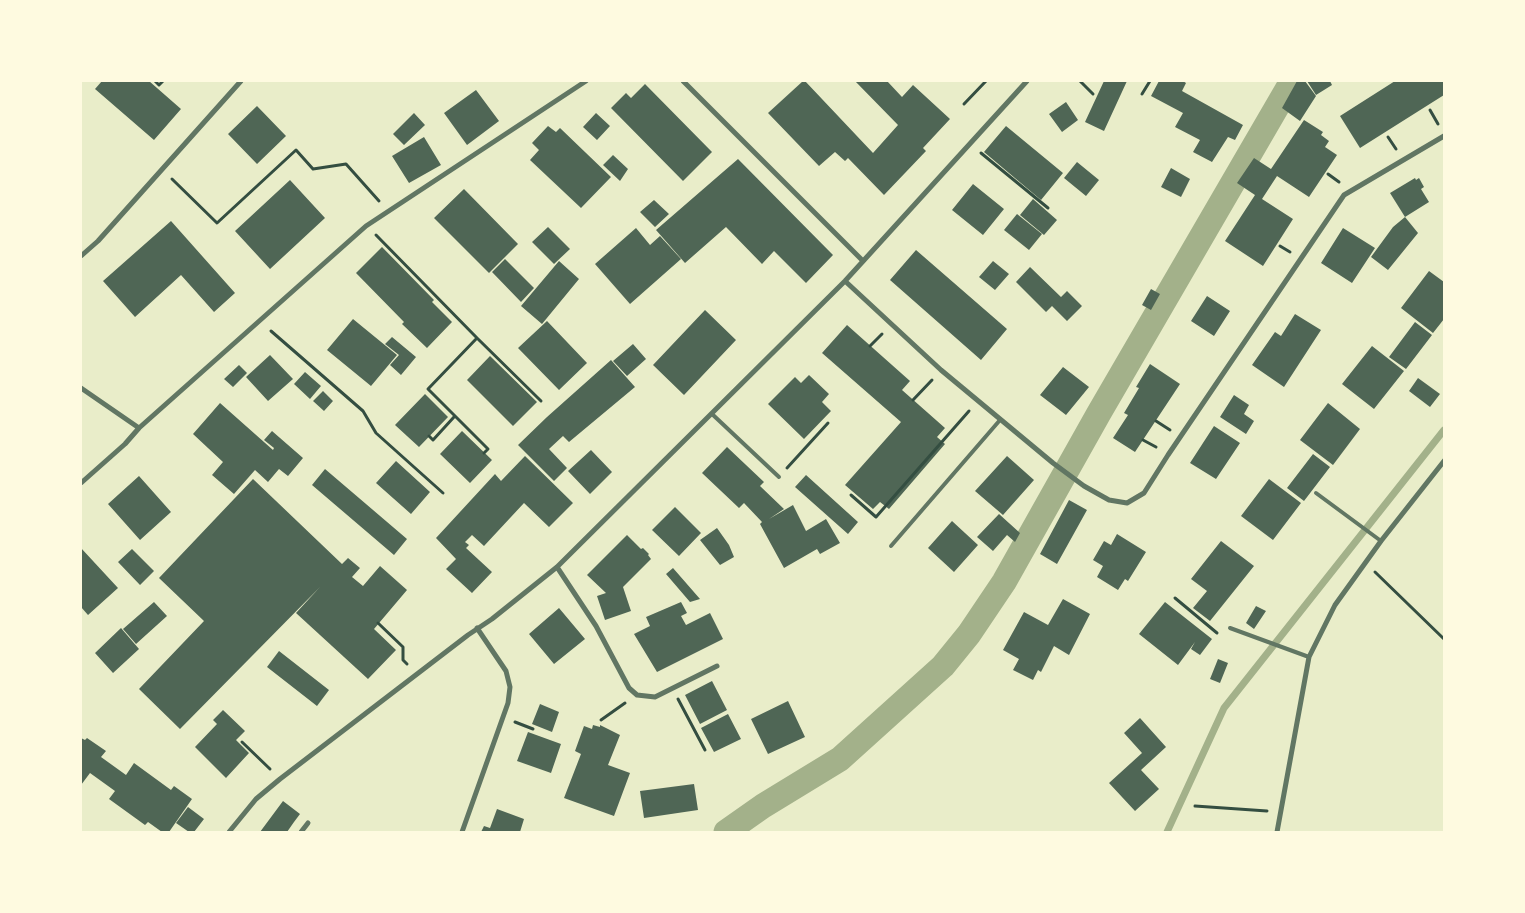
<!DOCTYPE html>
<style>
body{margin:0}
#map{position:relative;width:1525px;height:913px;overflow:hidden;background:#e9edc9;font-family:Roboto,sans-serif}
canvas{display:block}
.frame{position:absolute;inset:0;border:82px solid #fefae0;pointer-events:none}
</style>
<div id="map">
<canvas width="1525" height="913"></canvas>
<div class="frame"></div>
</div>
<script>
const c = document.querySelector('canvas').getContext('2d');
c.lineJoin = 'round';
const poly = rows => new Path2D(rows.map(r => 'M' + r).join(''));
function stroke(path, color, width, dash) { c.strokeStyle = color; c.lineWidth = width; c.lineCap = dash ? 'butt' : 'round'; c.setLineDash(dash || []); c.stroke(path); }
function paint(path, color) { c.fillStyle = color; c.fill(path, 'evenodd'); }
stroke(poly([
 [1167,832,1224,708,1444,430]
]), '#a3b18a', 7);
stroke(poly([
 [726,832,763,806,840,759,943,666,969,634,1004,582,1099,413,1292,81]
]), '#a3b18a', 25);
paint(poly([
 [102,81,149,81,181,109,154,140,95,89],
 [803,81,805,81,873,153,898,125,855,81,887,81,902,97,913,85,950,119,923,148,926,151,884,195,848,158,845,161,835,152,819,166,768,113],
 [1104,81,1127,81,1104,131,1085,122],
 [1159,81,1183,81,1186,83,1182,91,1243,125,1235,140,1228,137,1212,162,1193,152,1200,140,1175,127,1183,113,1151,96],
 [1297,81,1305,81,1316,96,1300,121,1282,108],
 [1307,81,1330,81,1332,85,1316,95],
 [1395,81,1444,81,1444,95,1360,148,1340,116],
 [645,84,712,152,683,181,611,108,626,93,631,98],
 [476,90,499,121,467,145,444,113],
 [1066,102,1078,120,1062,132,1049,114],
 [257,106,286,136,257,164,228,134],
 [414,113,425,125,404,145,393,134],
 [596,113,610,126,597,140,583,127],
 [1304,120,1323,132,1321,135,1329,141,1325,147,1337,155,1309,197,1277,176,1262,199,1293,219,1263,266,1225,241,1255,195,1237,183,1254,158,1271,169],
 [548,126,556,132,560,128,611,177,581,208,530,160,539,150,532,143],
 [1006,126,1063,173,1041,200,984,152],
 [424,137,441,165,409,183,392,156],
 [613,155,628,169,620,181,603,165],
 [738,159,833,255,806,283,774,251,762,264,726,227,685,263,656,230],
 [1077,162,1099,180,1086,196,1064,178],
 [1171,168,1190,179,1181,197,1161,187],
 [1415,178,1416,180,1419,178,1424,187,1421,189,1429,202,1405,217,1390,193],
 [290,180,325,218,270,269,235,231],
 [973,184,1004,209,983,235,952,210],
 [464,189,518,244,489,273,434,218],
 [1033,199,1057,220,1044,235,1020,215],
 [654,200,669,214,655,227,640,212],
 [1017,214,1042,234,1029,250,1004,230],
 [1405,217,1418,233,1388,270,1371,257,1393,227],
 [171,221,235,293,214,312,181,275,135,317,103,281],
 [548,227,570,249,554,264,532,242],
 [636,228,650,245,660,236,681,259,630,304,595,264],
 [1343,228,1375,248,1352,283,1321,263],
 [382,247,434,300,432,302,452,322,427,348,402,324,404,322,356,273],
 [916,250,1007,329,981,360,890,280],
 [505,259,534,288,521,302,492,272],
 [559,261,579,279,542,324,521,306],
 [993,261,1009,274,995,290,979,277],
 [1030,267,1061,297,1067,291,1082,306,1067,321,1052,306,1046,312,1016,282],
 [1429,271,1444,282,1444,319,1433,333,1401,308],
 [1151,289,1160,294,1151,310,1142,305],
 [1207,296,1230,311,1214,336,1191,321],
 [705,310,736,340,684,395,653,365],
 [1295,314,1321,330,1284,387,1252,365,1275,332,1281,336],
 [353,319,397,355,371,386,327,350],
 [547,321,587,363,559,390,518,348],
 [1415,322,1432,335,1406,369,1389,357],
 [847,325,910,381,902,390,945,428,937,437,945,444,889,509,880,502,873,509,845,485,901,422,822,353],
 [392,337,416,357,401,375,390,365,399,355,385,344],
 [633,344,646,359,627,376,613,361],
 [1372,346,1404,371,1374,409,1342,384],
 [270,355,293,379,268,401,246,377],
 [490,356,537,402,513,426,467,380],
 [611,360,635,387,569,442,563,436,549,449,567,468,554,481,518,445,547,417],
 [1150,364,1180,384,1135,452,1113,438,1128,415,1124,413,1139,388,1136,387],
 [239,365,247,373,233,387,224,379],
 [1063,367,1089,387,1066,415,1040,395],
 [305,372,321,386,310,399,294,384],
 [809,375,829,394,822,402,831,411,804,439,768,404,795,377,801,383],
 [1418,378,1440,394,1430,407,1409,391],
 [323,391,333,401,324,411,313,401],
 [425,394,448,417,419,447,395,425],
 [1234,395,1249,405,1244,414,1254,421,1246,434,1220,417],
 [220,403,273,450,274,448,264,440,272,431,303,458,288,476,279,469,268,482,255,470,234,494,212,475,223,462,193,434],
 [1328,403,1360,429,1333,465,1300,440],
 [1214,426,1240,443,1216,479,1190,463],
 [462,431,492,460,470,483,440,454],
 [727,447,764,482,760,486,784,509,769,519,793,505,806,531,826,519,840,543,820,554,817,549,784,568,760,524,762,522,744,503,739,508,702,473],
 [591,450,612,472,590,494,568,471],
 [1313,454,1330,467,1304,501,1287,488],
 [525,456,573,503,549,527,524,503,484,546,472,535,465,542,469,545,466,548,492,572,472,593,446,569,456,559,436,538,495,474,501,481],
 [1007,456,1034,480,1003,515,975,491],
 [396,461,430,492,411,514,376,483],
 [325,469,407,539,394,555,312,485],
 [806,475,858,522,848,534,795,487],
 [139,476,171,512,140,540,108,504],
 [253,479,342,564,348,558,360,568,352,577,363,586,380,566,407,590,374,629,396,650,368,679,296,613,320,587,180,729,139,689,204,621,159,578],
 [1269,479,1301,503,1273,540,1241,516],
 [1069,500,1087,510,1057,564,1040,554],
 [675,507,701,533,679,556,652,530],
 [999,514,1020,533,1015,542,1007,535,993,551,977,537],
 [952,521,978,545,954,572,928,548],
 [717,528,729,545,734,557,720,565,700,540],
 [1117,534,1146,552,1128,581,1125,579,1118,590,1097,577,1103,566,1093,560,1104,541,1111,545],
 [627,535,641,549,643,548,649,554,648,555,651,559,623,587,631,611,605,620,597,596,606,593,587,575],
 [1221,541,1254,566,1210,621,1193,608,1207,591,1191,579],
 [81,548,118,588,88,615,81,607],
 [132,549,154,571,140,585,118,562],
 [673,568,700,599,690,602,666,574],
 [1063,599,1090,614,1069,655,1054,646,1041,672,1038,670,1033,680,1013,670,1019,659,1003,650,1024,612,1048,625],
 [154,602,167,616,136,644,123,629],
 [681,602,687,613,681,616,686,625,710,613,723,639,657,672,634,634,650,626,646,617],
 [1165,602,1212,639,1200,655,1191,649,1195,642,1178,665,1139,634],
 [1256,606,1266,611,1254,629,1246,623],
 [559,608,585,639,554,664,529,634],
 [121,628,139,649,113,673,95,653],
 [279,651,329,690,317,706,267,667],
 [1218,659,1228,663,1220,683,1210,679],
 [712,681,727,710,700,724,685,695],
 [788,701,805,737,768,754,751,719],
 [540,704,559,712,552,732,532,724],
 [223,710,245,731,236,740,249,753,226,778,195,747,217,724,213,720],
 [728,714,741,739,714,752,701,728],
 [1140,718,1166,747,1141,770,1159,789,1135,811,1109,783,1142,753,1124,733],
 [593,725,600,727,600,725,620,735,608,765,630,773,614,816,564,798,581,754,575,751,584,726,592,729],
 [528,732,561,744,551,773,517,761],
 [81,738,85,740,87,738,106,751,101,757,126,775,134,763,171,790,174,786,192,799,169,832,162,832,148,822,145,825,109,799,115,791,90,773,81,785],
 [694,784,698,810,644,818,640,791],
 [283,801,300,814,294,822,287,832,260,832],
 [188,807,204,819,194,832,189,832,176,823],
 [497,809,524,819,520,832,481,832,484,826,490,828]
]), '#4f6655');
stroke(poly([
 [155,81,159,85,163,81],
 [1080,81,1093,94],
 [1142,94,1150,81],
 [964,104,986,81],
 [1430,110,1438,124],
 [1388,137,1396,149],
 [981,153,1048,208],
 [1328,174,1339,182],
 [172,179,217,223,296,150,313,169,346,164,379,201],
 [376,235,477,338,428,389,488,449,484,453],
 [1280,246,1290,252],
 [271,331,363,411,376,433,443,493],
 [477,338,541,401],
 [870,346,882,334],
 [913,400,932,380],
 [1156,421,1170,430],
 [429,436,433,440,454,417],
 [1143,440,1156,447],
 [787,468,828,423],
 [851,495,876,517,969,411],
 [1375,572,1444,639],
 [1175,598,1217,633],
 [378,623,403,647,403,660,407,664],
 [678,699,705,750],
 [601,720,625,703],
 [515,722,533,729],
 [242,742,270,769],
 [1195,806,1267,811]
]), '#344e41', 3);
stroke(poly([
 [712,414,779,477],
 [1316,493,1381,541],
 [891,546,1000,420],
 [1230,628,1309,657]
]), '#617663', 4);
stroke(poly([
 [683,81,863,261],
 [81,256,98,241,241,81],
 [845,281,941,370,1053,463,1084,486,1109,500,1127,503,1144,493,1168,455,1344,195,1444,136],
 [81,388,139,428],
 [81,483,125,444,139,428,366,226,586,81],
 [557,567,596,626,629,688,637,695,655,697,717,666],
 [229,832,256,799,280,779,468,635,492,619,557,567,845,281,1027,81],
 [301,832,308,823],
 [462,832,508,703,510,687,506,671,477,628],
 [1277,832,1309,657,1335,605,1381,541,1444,461]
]), '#617663', 5);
</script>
